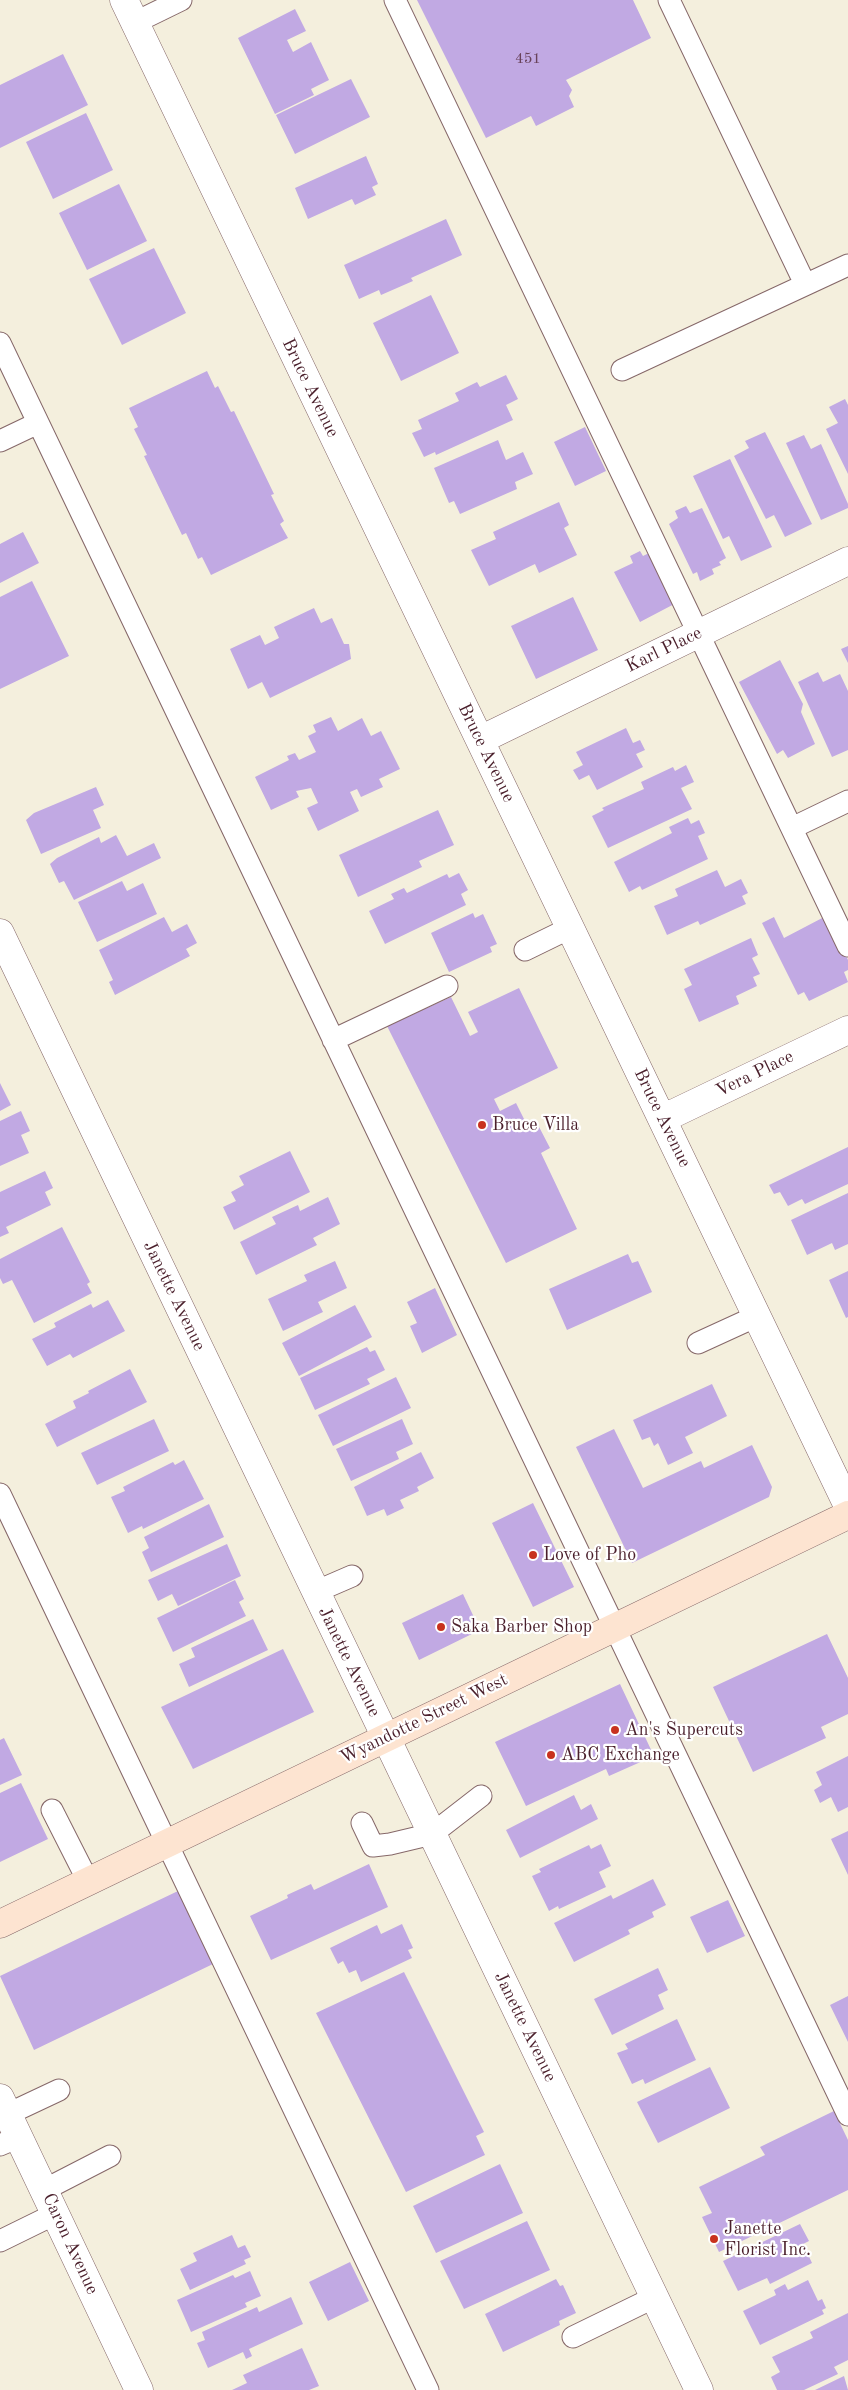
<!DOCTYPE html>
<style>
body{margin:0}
canvas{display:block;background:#f4efdd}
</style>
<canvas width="848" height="2390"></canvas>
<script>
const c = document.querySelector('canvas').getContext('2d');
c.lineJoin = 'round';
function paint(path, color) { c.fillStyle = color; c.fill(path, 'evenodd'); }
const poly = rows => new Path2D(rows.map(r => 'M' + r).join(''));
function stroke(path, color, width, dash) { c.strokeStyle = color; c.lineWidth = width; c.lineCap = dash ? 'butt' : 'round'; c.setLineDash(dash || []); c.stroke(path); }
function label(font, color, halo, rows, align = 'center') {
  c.font = font + ' "Old Standard TT",serif'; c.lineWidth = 4.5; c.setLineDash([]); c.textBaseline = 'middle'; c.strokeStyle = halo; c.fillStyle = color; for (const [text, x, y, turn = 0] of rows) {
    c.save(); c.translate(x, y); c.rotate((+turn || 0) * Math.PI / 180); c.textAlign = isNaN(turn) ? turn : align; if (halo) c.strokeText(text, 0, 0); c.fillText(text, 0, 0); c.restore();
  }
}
paint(poly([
 [417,0,633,0,651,38,566,80,572,90,569,96,574,107,536,126,531,116,486,138],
 [295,9,306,31,287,40,293,52,311,42,329,80,311,89,314,95,275,114,238,38],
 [63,54,88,105,0,148,0,85],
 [351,79,370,117,295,154,276,115],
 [86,113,113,170,53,199,26,142],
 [366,156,378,184,372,187,376,195,355,205,352,199,308,219,295,188],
 [119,184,147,241,87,270,59,213],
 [446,219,462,255,411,278,413,281,381,295,379,290,359,299,344,265],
 [154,248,186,313,122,345,89,279],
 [431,295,459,353,401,381,373,323],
 [207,371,215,388,218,386,231,412,234,411,274,494,271,495,284,521,280,524,288,538,211,575,202,557,198,559,186,533,182,535,144,456,147,455,134,429,138,427,129,408],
 [506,375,518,399,506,405,513,420,436,455,435,452,424,457,412,433,422,429,418,420,459,401,455,393,477,382,480,387],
 [845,399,848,405,848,474,826,429,838,423,829,407],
 [585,427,606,471,575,486,554,442],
 [765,432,812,524,785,537,774,515,766,519,734,456,749,448,745,441],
 [804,435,811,449,821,444,848,504,848,508,821,520,786,443],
 [498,440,506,460,523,452,533,474,515,482,517,489,460,514,454,501,449,503,434,468],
 [730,459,772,547,741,561,729,536,723,539,693,476],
 [559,502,569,525,564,528,577,555,539,573,535,564,489,586,471,550,496,539,493,532],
 [686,506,690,513,702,508,726,558,719,562,721,565,712,569,714,574,700,581,697,572,693,574,669,524,678,518,675,511],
 [23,532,39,563,0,583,0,544],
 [640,551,643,556,653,551,680,601,640,622,614,572,633,563,630,556],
 [32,581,69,656,0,689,0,597],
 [573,597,598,650,536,679,511,626],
 [314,608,321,623,332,618,344,644,349,644,351,659,270,698,262,682,248,689,230,649,260,635,265,645,279,638,274,627],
 [848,646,848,663,841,649],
 [780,660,803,704,801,712,815,744,788,758,783,750,777,754,739,682],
 [818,672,823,682,840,674,848,691,848,750,832,757,798,682],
 [331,717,338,731,362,718,371,736,381,731,400,769,379,779,383,787,361,797,357,789,350,792,359,811,318,831,307,808,318,803,311,788,296,791,299,797,271,810,255,777,289,760,287,756,295,753,299,760,316,752,308,736,316,732,313,725],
 [626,728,633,743,640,740,645,750,636,754,643,767,597,790,589,775,579,780,573,770,583,765,576,752],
 [686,765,694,782,681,788,692,809,608,848,592,816,604,810,602,808,644,789,641,782,673,767,675,771],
 [96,787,104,805,93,810,101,828,41,854,26,820,34,813],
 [438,810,454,845,419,861,422,867,358,897,339,855],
 [688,818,691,824,699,820,705,833,698,836,708,859,642,890,640,886,629,892,614,862,672,833,669,827],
 [116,835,127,856,154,843,161,858,74,900,64,881,59,883,50,864,57,858,99,837,101,843],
 [717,870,725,887,741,879,748,893,742,896,746,904,700,925,698,921,667,935,654,906,678,896,675,889],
 [459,873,468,890,461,894,466,905,385,944,369,911,394,899,391,894,404,888,407,893,447,874,449,878],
 [122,881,127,891,143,883,157,914,97,942,78,902],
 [473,913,475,918,483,914,497,944,490,947,492,952,449,972,431,933],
 [826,916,848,960,848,970,844,972,848,982,809,1001,804,992,798,995,762,923,774,917,784,938],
 [164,917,172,932,187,924,197,943,186,949,190,956,115,995,109,982,113,980,99,950],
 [751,938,758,955,752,958,760,974,753,977,757,986,736,996,739,1004,699,1022,684,989,692,985,684,969],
 [519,988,558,1068,494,1099,500,1111,516,1103,528,1127,537,1123,550,1148,541,1153,577,1229,506,1263,387,1026,451,997,470,1036,478,1032,468,1012],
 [0,1083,11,1105,0,1111],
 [21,1111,30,1131,21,1135,29,1153,0,1166,0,1121],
 [848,1147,848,1184,805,1204,802,1199,788,1206,780,1192,774,1194,769,1185],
 [290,1151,310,1192,234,1230,223,1207,236,1201,231,1192,244,1185,239,1176],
 [45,1171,53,1188,45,1192,51,1205,6,1227,9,1233,0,1237,0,1192],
 [848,1193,848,1244,835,1250,832,1243,807,1255,791,1220],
 [328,1197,340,1224,313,1238,317,1245,256,1275,240,1242,276,1224,272,1217,298,1205,300,1211],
 [62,1227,90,1282,87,1284,92,1293,34,1323,12,1280,3,1284,0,1278,0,1259],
 [628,1254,632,1263,638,1261,652,1292,567,1330,549,1289],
 [335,1261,347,1288,318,1302,323,1312,283,1331,268,1299,307,1281,304,1275],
 [848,1271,848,1317,846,1318,829,1280],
 [435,1288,457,1335,422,1353,410,1326,417,1323,407,1302],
 [108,1300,125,1331,73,1358,70,1354,47,1366,32,1339,56,1327,54,1323,91,1304,93,1308],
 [355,1305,372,1337,299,1376,282,1343],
 [367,1347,370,1352,375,1350,385,1370,367,1379,370,1384,315,1410,300,1378],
 [130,1369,147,1402,57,1447,45,1424,76,1408,73,1401,89,1393,88,1391],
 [396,1377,411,1408,333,1446,318,1415],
 [712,1384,727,1416,685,1437,693,1453,668,1465,658,1443,654,1446,650,1437,642,1440,633,1420],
 [154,1419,169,1451,97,1485,81,1453],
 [402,1419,413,1444,396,1452,399,1459,351,1481,336,1449],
 [614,1429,643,1488,701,1461,704,1468,752,1445,772,1487,769,1497,632,1563,576,1447],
 [421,1452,434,1478,417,1487,419,1491,400,1500,404,1508,387,1516,384,1509,367,1516,354,1487],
 [184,1460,204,1499,143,1529,142,1526,128,1533,111,1497,125,1491,123,1487,173,1462,175,1465],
 [533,1503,574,1587,533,1607,492,1523],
 [209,1504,224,1537,151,1572,142,1552,149,1548,144,1537],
 [227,1544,241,1576,178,1606,172,1594,158,1601,148,1580],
 [235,1580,244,1599,239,1602,246,1616,173,1652,157,1618],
 [463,1594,480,1630,419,1660,402,1623],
 [253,1619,268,1650,189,1687,179,1664,195,1657,191,1648],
 [827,1634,848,1678,848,1714,821,1727,826,1738,753,1772,713,1687],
 [283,1649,314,1712,193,1769,161,1707],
 [620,1684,654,1756,609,1776,606,1769,526,1806,495,1742],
 [4,1738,22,1775,0,1785,0,1740],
 [848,1756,848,1807,838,1812,831,1797,820,1803,814,1790,822,1785,816,1772],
 [21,1783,48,1839,0,1862,0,1793],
 [574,1795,581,1810,591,1804,598,1819,520,1858,506,1830],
 [848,1831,848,1875,831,1839],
 [601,1844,611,1866,599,1872,606,1887,559,1909,558,1906,549,1911,532,1876,541,1872,539,1869,589,1845,591,1849],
 [369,1864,388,1907,271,1960,250,1916,288,1898,287,1895,311,1884,314,1890],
 [653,1879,666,1905,652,1912,654,1917,628,1930,630,1934,574,1962,554,1923,611,1895,613,1899],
 [178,1891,213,1964,34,2050,0,1976],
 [728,1900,745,1936,707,1953,690,1917],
 [402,1924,413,1948,408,1950,412,1958,361,1982,356,1970,349,1973,343,1961,338,1964,330,1948,377,1925,381,1934],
 [658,1968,668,1990,658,1995,664,2009,612,2035,594,1999],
 [404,1972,484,2132,476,2136,485,2155,406,2192,316,2013],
 [848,1996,848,2042,830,2005],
 [677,2019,696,2060,645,2084,643,2079,632,2084,617,2053,628,2049,625,2044],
 [710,2067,730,2108,658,2143,637,2102],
 [834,2111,848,2140,848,2190,719,2252,702,2217,712,2213,699,2187,765,2155,760,2147],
 [500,2164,523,2213,436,2253,413,2206],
 [527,2221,550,2270,464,2309,440,2261],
 [800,2224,809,2241,803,2244,812,2263,770,2284,767,2278,738,2291,723,2261],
 [232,2235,238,2248,245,2245,251,2257,244,2260,246,2264,190,2290,180,2269,197,2261,193,2253],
 [350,2262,369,2301,328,2321,309,2282],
 [250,2271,261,2296,245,2303,247,2307,191,2332,177,2300,233,2275,235,2278],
 [556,2279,560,2286,563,2285,576,2313,559,2321,560,2325,503,2352,485,2314],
 [808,2280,818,2301,822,2299,826,2308,822,2310,824,2314,760,2345,743,2311,776,2295,774,2290,785,2284,788,2290],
 [291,2297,303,2324,249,2349,252,2356,246,2359,243,2352,208,2368,197,2343,205,2340,202,2332,257,2307,259,2312],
 [848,2313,848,2360,834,2367,838,2374,804,2390,777,2390,771,2377,780,2372,772,2357,813,2338,810,2332],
 [302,2348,319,2386,309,2390,232,2390,247,2383,243,2375],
 [844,2376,848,2390,815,2390]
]), '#c1a9e3');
const lane = poly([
 [395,0,848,946],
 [669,0,805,284],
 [134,23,181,0],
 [0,343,848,2115],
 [622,370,848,265],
 [0,441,38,423],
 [792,828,848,801],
 [525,950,570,928],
 [333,1040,447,986],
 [698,1343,757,1316],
 [0,1494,428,2390],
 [315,1592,352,1576],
 [52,1810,88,1881],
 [362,1823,373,1846,390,1844,432,1834,481,1796],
 [8,2114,59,2090],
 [0,2145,19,2137],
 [44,2190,110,2156],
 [0,2241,55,2214],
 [573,2337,655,2297]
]);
const street = poly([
 [124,0,848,1506],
 [480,740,848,561],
 [0,933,699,2390],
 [662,1119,848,1030],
 [0,2098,139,2390]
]);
const secondary = poly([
 [0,1924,848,1515]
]);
stroke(lane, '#866869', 23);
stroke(street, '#866869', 29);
stroke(secondary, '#866869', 29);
stroke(lane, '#fff', 21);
stroke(street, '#fff', 28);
stroke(secondary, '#fde4d1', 28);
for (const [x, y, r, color] of [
 [482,1125,5,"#c8321e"],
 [533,1555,5,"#c8321e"],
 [441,1627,5,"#c8321e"],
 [615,1730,5,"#c8321e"],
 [551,1755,5,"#c8321e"],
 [714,2239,5,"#c8321e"]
]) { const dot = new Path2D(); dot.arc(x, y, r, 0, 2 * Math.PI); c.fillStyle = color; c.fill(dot); stroke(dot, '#fff', 2); }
label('15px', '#684259', null, [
 ["451",528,59]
]);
label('18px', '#4a1f2b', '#fff', [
 ["Bruce Avenue",310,388,64],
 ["Karl Place",664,650,-26],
 ["Bruce Avenue",486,753,64],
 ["Vera Place",755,1074,-26],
 ["Bruce Avenue",662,1118,64],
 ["Janette Avenue",174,1296,64],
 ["Janette Avenue",349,1662,64],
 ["Wyandotte Street West",424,1719,-26],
 ["Janette Avenue",525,2027,64],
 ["Caron Avenue",70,2244,65]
]);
label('18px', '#4a1f2b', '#fff', [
 ["Bruce Villa",492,1125],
 ["Love of Pho",543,1555],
 ["Saka Barber Shop",451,1627],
 ["An's Supercuts",625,1730],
 ["ABC Exchange",561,1755],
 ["Janette",724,2229],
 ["Florist Inc.",724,2250]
], 'left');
</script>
